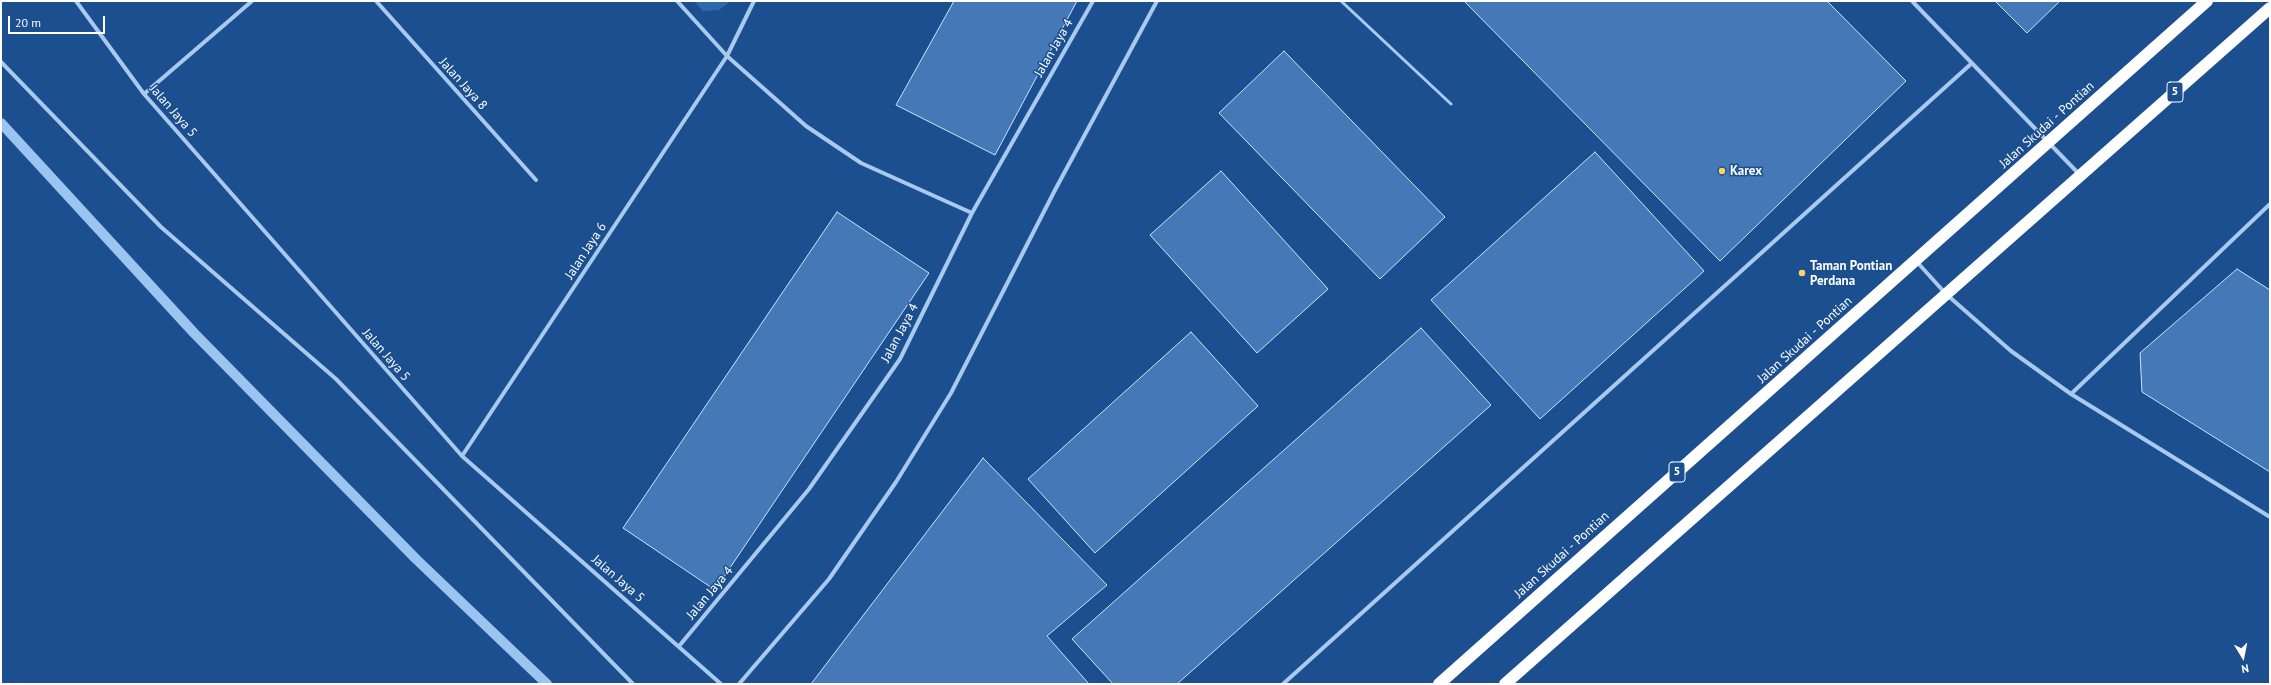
<!DOCTYPE html>
<style>
body{margin:0}
#map{position:relative;width:2271px;height:685px;overflow:hidden;background:#1b4f8f;font-family:"PT Sans",sans-serif}
canvas{display:block}
.frame{position:absolute;inset:0;border:2px solid #fff;pointer-events:none}
.north{position:absolute;left:2223px;top:637px;width:40px;height:40px;-webkit-text-stroke:3px #1b4f8f;paint-order:stroke;rotate:170deg;font-size:11px;font-weight:700;line-height:16px;text-align:center;color:#fff}
.north::after{content:'';display:block;margin:auto;width:14px;height:18px;background:#fff;clip-path:polygon(50% 0,100% 100%,50% 72%,0 100%)}
.scale{position:absolute;left:8px;top:16px;width:97px;height:18px;box-sizing:border-box;border:2px solid #fff;border-top:0;padding-left:5px;font-size:12px;line-height:14px;white-space:nowrap;color:#fff;-webkit-text-stroke:3px #1b4f8f;paint-order:stroke}
</style>
<div id="map">
<canvas width="2271" height="685"></canvas>
<div class="frame"></div>
<div class="north">N</div>
<div class="scale">20 m</div>
</div>
<script>
const c = document.querySelector('canvas').getContext('2d');
c.lineJoin = 'round';
function paint(path, color) { c.fillStyle = color; c.fill(path, 'evenodd'); }
const poly = rows => new Path2D(rows.map(r => 'M' + r).join(''));
function stroke(path, color, width, dash) { c.strokeStyle = color; c.lineWidth = width; c.lineCap = dash ? 'butt' : 'round'; c.setLineDash(dash || []); c.stroke(path); }
function label(font, color, halo, rows, align = 'center') {
  c.font = font + ' "PT Sans",sans-serif'; c.lineWidth = 3; c.setLineDash([]); c.textBaseline = 'middle'; c.strokeStyle = halo; c.fillStyle = color; for (const [text, x, y, turn = 0] of rows) {
    c.save(); c.translate(x, y); c.rotate((+turn || 0) * Math.PI / 180); c.textAlign = isNaN(turn) ? turn : align; if (halo) c.strokeText(text, 0, 0); c.fillText(text, 0, 0); c.restore();
  }
}
paint(poly([
 [694,1,731,1,719,10,703,11]
]), '#2e69ad');
stroke(poly([
 [1,123,194,333,416,559,547,684]
]), '#9cc4f0', 10);
const building = poly([
 [954,1,1077,1,995,155,896,105,954,1],
 [1464,1,1827,1,1906,81,1720,261,1464,1],
 [1995,1,2060,1,2027,33,1995,1],
 [1284,51,1445,217,1380,279,1219,113,1284,51],
 [1595,152,1704,271,1540,419,1431,300,1595,152],
 [1221,171,1328,289,1257,353,1150,235,1221,171],
 [837,212,929,273,715,590,623,528,837,212],
 [2237,269,2270,290,2270,472,2142,392,2140,353,2237,269],
 [1421,328,1491,405,1177,684,1113,684,1072,639,1421,328],
 [1191,332,1258,406,1095,553,1028,479,1191,332],
 [983,458,1107,585,1047,636,1089,684,811,684,983,458]
]);
paint(building, '#4478b7');
stroke(building, '#cfe3fa', 1);
stroke(poly([
 [1341,1,1451,104]
]), '#a9c9ee', 3);
stroke(poly([
 [76,1,144,94,462,456,721,684],
 [376,1,536,180],
 [677,1,727,56,806,126,861,163,972,213],
 [1912,1,2079,174],
 [1,62,161,227,336,379,633,684],
 [144,94,252,1],
 [1917,262,1946,294,2011,351,2071,394,2270,517],
 [2071,394,2270,204],
 [462,456,727,56,754,1],
 [680,645,809,489,900,359,972,213,1093,1],
 [739,684,829,579,896,482,951,393,1055,190,1157,1],
 [1283,684,1972,63]
]), '#a9c9ee', 4);
stroke(poly([
 [1439,684,2207,1],
 [1505,684,2270,8]
]), '#fff', 12);
for (const [x, y, r, color] of [
 [1722,171,4,"#ffd166"],
 [1802,273,4,"#ffd166"]
]) { const dot = new Path2D(); dot.arc(x, y, r, 0, 2 * Math.PI); c.fillStyle = color; c.fill(dot); stroke(dot, '#1b4f8f', 1.5); }
for (const [x, y, w] of [
 [2175,92,16],
 [1677,472,16]
]) { const box = new Path2D(); box.roundRect(x - w / 2, y - 10, w, 20, 3); c.fillStyle = '#1b4f8f'; c.fill(box); stroke(box, '#fff', 1); }
label('bold 12px', '#fff', null, [
 ["5",2175,92],
 ["5",1677,472]
]);
label('13px', '#fff', '#1b4f8f', [
 ["Jalan Jaya 4",1054,48,-60],
 ["Jalan Jaya 8",463,84,48],
 ["Jalan Jaya 5",173,111,49],
 ["Jalan Skudai - Pontian",2047,125,-42],
 ["Jalan Jaya 6",586,251,-57],
 ["Jalan Jaya 4",900,333,-62],
 ["Jalan Skudai - Pontian",1805,340,-42],
 ["Jalan Jaya 5",386,355,49],
 ["Jalan Skudai - Pontian",1562,555,-42],
 ["Jalan Jaya 5",618,579,41],
 ["Jalan Jaya 4",710,593,-50]
]);
label('bold 13px', '#fff', '#1b4f8f', [
 ["Karex",1730,171],
 ["Taman Pontian",1810,266],
 ["Perdana",1810,281]
], 'left');
</script>
